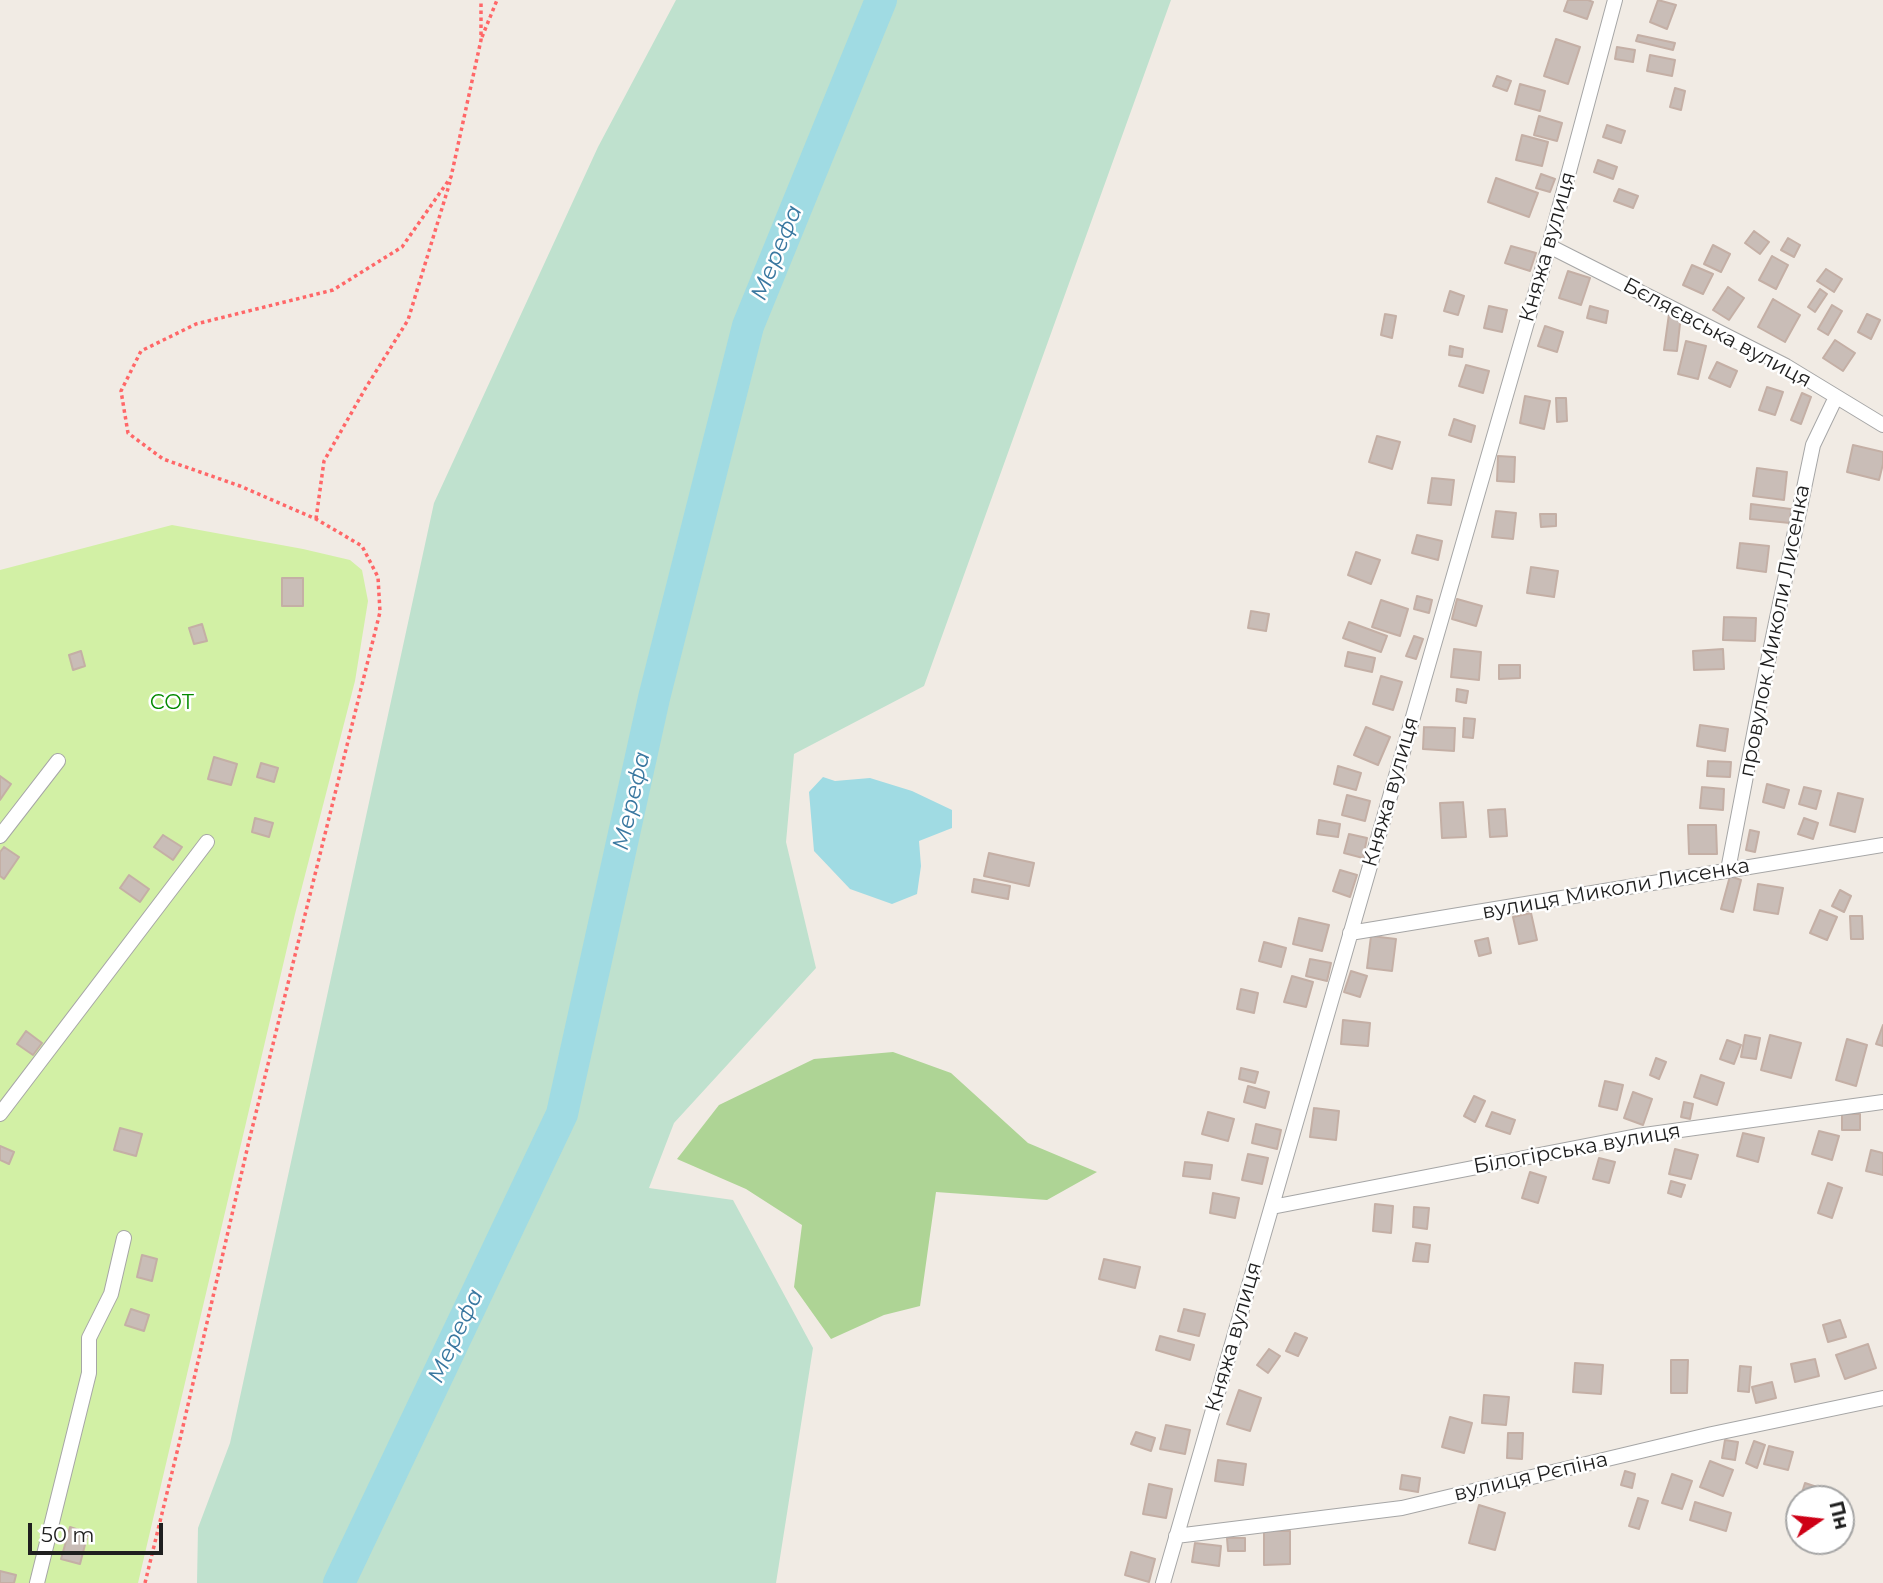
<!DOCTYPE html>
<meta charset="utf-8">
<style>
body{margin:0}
#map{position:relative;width:1883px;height:1583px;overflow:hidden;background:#f1ebe4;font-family:Montserrat,sans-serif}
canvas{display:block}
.north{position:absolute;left:1785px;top:1485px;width:70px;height:70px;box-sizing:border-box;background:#fff;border:2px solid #a5a5a5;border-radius:50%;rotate:76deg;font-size:19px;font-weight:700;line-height:28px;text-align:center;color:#1f1f1f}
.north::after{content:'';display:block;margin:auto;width:24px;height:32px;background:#ce0016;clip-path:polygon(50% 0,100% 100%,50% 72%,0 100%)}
.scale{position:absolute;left:28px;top:1523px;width:135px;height:32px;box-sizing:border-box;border:4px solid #1f1f1f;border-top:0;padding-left:9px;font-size:21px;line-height:24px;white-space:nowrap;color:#1f1f1f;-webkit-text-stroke:5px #fff;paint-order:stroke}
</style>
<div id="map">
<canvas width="1883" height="1583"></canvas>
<div class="north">Пн</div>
<div class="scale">50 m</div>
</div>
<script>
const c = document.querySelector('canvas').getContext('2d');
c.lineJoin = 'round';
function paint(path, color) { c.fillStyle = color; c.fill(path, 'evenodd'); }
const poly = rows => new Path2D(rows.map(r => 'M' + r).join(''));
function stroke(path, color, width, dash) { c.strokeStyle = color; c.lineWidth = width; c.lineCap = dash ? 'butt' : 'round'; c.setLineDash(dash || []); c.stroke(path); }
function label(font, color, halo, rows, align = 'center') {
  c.font = font + ' Montserrat,sans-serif'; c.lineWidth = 5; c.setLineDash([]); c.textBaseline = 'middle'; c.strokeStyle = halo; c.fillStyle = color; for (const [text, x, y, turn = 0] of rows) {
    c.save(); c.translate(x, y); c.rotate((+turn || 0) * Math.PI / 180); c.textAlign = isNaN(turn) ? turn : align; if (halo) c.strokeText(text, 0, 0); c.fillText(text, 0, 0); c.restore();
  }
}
paint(poly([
 [172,525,303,549,350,560,362,570,368,601,355,681,295,914,138,1583,0,1583,0,570]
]), '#d2f0a5');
paint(poly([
 [893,1052,951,1073,1028,1143,1097,1172,1047,1200,936,1192,920,1306,884,1315,831,1339,794,1287,802,1225,746,1189,677,1159,719,1105,814,1059]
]), '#aed495');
paint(poly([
 [676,0,1171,0,924,686,794,754,786,842,816,968,674,1123,649,1188,733,1200,813,1348,776,1583,197,1583,198,1528,230,1443,434,503,598,147]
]), '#bfe1ce');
paint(poly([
 [823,777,835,781,870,778,912,791,952,810,952,828,919,841,921,866,917,894,892,904,850,889,814,851,809,792]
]), '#a0dbe3');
stroke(poly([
 [339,1583,562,1114,654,698,748,326,881,0]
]), '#a0dbe3', 32);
const building = poly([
 [1568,0,1588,0,1593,2,1587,19,1564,11,1568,0],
 [1658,0,1676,5,1667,29,1650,22,1658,0],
 [1638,35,1675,43,1673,50,1636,41,1638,35],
 [1556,39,1580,47,1568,84,1544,76,1556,39],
 [1617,47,1635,50,1633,62,1615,59,1617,47],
 [1650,55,1675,60,1672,76,1647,71,1650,55],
 [1497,76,1511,81,1507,91,1493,86,1497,76],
 [1520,84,1545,91,1540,111,1515,104,1520,84],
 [1675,88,1685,91,1681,110,1670,107,1675,88],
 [1539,116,1562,123,1557,141,1534,135,1539,116],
 [1607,125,1625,131,1621,143,1603,137,1607,125],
 [1522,135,1548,142,1542,166,1516,160,1522,135],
 [1598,160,1617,167,1613,179,1594,172,1598,160],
 [1541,174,1555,179,1550,192,1536,188,1541,174],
 [1496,178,1538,193,1529,217,1488,202,1496,178],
 [1619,189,1638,196,1633,208,1614,201,1619,189],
 [1754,231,1769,242,1760,254,1745,243,1754,231],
 [1788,238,1800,245,1794,257,1781,250,1788,238],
 [1713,245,1730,254,1721,272,1704,264,1713,245],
 [1511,246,1536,253,1530,271,1505,263,1511,246],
 [1772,256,1788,265,1776,289,1759,280,1772,256],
 [1692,265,1713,274,1703,294,1683,285,1692,265],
 [1826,269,1842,279,1834,292,1817,281,1826,269],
 [1568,271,1590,278,1581,305,1559,298,1568,271],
 [1728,287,1744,298,1729,320,1713,310,1728,287],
 [1820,289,1827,294,1815,312,1808,307,1820,289],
 [1450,291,1464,296,1458,315,1444,311,1450,291],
 [1773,299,1800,315,1785,342,1758,327,1773,299],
 [1832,305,1842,311,1828,335,1818,329,1832,305],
 [1489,306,1507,310,1502,332,1484,328,1489,306],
 [1590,306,1608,311,1606,323,1587,318,1590,306],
 [1385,314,1396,316,1392,338,1381,335,1385,314],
 [1669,314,1681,315,1677,351,1664,350,1669,314],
 [1867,314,1880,320,1871,339,1858,332,1867,314],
 [1545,326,1563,332,1557,352,1538,346,1545,326],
 [1835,340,1855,353,1843,371,1823,358,1835,340],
 [1686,341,1706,346,1698,379,1678,374,1686,341],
 [1450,346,1463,349,1462,357,1449,355,1450,346],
 [1717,362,1737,371,1730,387,1709,378,1717,362],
 [1466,365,1489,371,1483,393,1459,386,1466,365],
 [1767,387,1783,392,1775,415,1759,410,1767,387],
 [1802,393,1811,397,1801,424,1791,420,1802,393],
 [1525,396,1550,401,1544,429,1520,423,1525,396],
 [1556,398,1566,398,1567,421,1557,422,1556,398],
 [1454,419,1475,426,1471,442,1449,435,1454,419],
 [1377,436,1400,442,1392,469,1369,462,1377,436],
 [1853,445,1883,452,1883,464,1879,480,1847,472,1853,445],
 [1498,456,1515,457,1514,482,1497,481,1498,456],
 [1757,468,1787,472,1784,500,1753,496,1757,468],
 [1432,478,1454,480,1451,505,1428,503,1432,478],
 [1751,504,1791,509,1790,523,1750,519,1751,504],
 [1496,511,1516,513,1513,539,1492,537,1496,511],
 [1540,514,1556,514,1556,526,1541,527,1540,514],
 [1417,535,1442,541,1438,560,1412,553,1417,535],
 [1740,543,1769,546,1766,572,1737,568,1740,543],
 [1356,552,1380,560,1371,584,1348,575,1356,552],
 [1531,567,1558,571,1554,597,1527,593,1531,567],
 [282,578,303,578,303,606,282,606,282,578],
 [1417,596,1432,600,1429,613,1414,609,1417,596],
 [1457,599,1482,606,1476,626,1452,619,1457,599],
 [1381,600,1408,609,1400,636,1372,627,1381,600],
 [1251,611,1269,614,1266,631,1248,628,1251,611],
 [1724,617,1756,618,1755,641,1723,640,1724,617],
 [1349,622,1387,636,1381,652,1343,638,1349,622],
 [202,624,207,641,194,644,189,628,202,624],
 [1414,636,1423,639,1416,659,1406,656,1414,636],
 [1454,649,1481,652,1479,680,1451,677,1454,649],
 [1723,649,1724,669,1694,670,1693,651,1723,649],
 [81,651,85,666,73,670,69,655,81,651],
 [1348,652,1375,658,1372,672,1345,666,1348,652],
 [1499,665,1520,665,1520,678,1499,679,1499,665],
 [1381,676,1402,682,1393,710,1373,704,1381,676],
 [1457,689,1468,691,1466,703,1456,701,1457,689],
 [1464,718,1475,719,1473,738,1463,737,1464,718],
 [1700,725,1728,729,1725,751,1697,746,1700,725],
 [1366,727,1390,737,1378,765,1354,755,1366,727],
 [1424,727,1455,728,1454,751,1423,749,1424,727],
 [214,757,237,764,231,785,208,779,214,757],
 [1708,761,1731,762,1730,777,1707,776,1708,761],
 [261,763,278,768,274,782,257,777,261,763],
 [1338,766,1361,773,1356,790,1334,784,1338,766],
 [0,776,11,784,0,800,0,776],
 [1767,784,1789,790,1784,808,1763,802,1767,784],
 [1702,787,1724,789,1723,810,1700,808,1702,787],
 [1804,787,1821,791,1816,809,1799,804,1804,787],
 [1838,793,1863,799,1855,832,1830,825,1838,793],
 [1347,795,1370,801,1365,821,1342,815,1347,795],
 [1463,802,1466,837,1442,838,1440,803,1463,802],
 [1505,809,1507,836,1490,837,1488,810,1505,809],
 [255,818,273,823,269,837,252,832,255,818],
 [1804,818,1818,823,1813,839,1798,834,1804,818],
 [1319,820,1340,824,1338,837,1317,834,1319,820],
 [1688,825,1716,825,1717,854,1689,854,1688,825],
 [1750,830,1759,832,1755,852,1746,850,1750,830],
 [1349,834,1367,838,1363,858,1344,853,1349,834],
 [163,835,182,847,173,860,154,847,163,835],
 [4,847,19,857,4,879,0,876,0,852,4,847],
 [989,853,1034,863,1029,886,984,876,989,853],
 [1340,870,1357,875,1350,897,1333,891,1340,870],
 [129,875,149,889,140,902,120,888,129,875],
 [1730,876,1741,880,1733,912,1721,909,1730,876],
 [974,879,1010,886,1008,899,972,892,974,879],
 [1758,884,1783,888,1778,914,1754,910,1758,884],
 [1840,890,1851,896,1844,912,1832,906,1840,890],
 [1820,910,1837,917,1827,940,1810,933,1820,910],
 [1531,913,1537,940,1519,944,1513,917,1531,913],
 [1850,916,1862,916,1863,939,1851,939,1850,916],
 [1299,918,1329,925,1322,951,1293,944,1299,918],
 [1371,936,1396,939,1392,971,1367,968,1371,936],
 [1488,938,1491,953,1479,956,1475,941,1488,938],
 [1264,942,1286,948,1281,967,1259,961,1264,942],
 [1310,959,1331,963,1327,981,1306,976,1310,959],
 [1351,971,1367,976,1360,997,1344,992,1351,971],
 [1292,976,1313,982,1306,1007,1284,1002,1292,976],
 [1241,989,1258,993,1254,1013,1237,1009,1241,989],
 [1343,1020,1370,1023,1368,1046,1341,1044,1343,1020],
 [1883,1025,1883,1046,1876,1044,1883,1025],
 [26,1031,42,1043,33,1055,17,1044,26,1031],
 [1745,1035,1760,1038,1756,1059,1741,1057,1745,1035],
 [1770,1035,1801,1043,1791,1078,1761,1070,1770,1035],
 [1847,1039,1867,1045,1856,1086,1836,1080,1847,1039],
 [1727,1040,1741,1045,1734,1064,1720,1059,1727,1040],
 [1656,1058,1666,1062,1659,1079,1650,1075,1656,1058],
 [1241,1068,1258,1072,1255,1083,1239,1079,1241,1068],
 [1701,1075,1724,1083,1717,1105,1694,1097,1701,1075],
 [1605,1081,1623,1085,1617,1110,1599,1106,1605,1081],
 [1248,1086,1269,1092,1265,1108,1244,1102,1248,1086],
 [1633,1092,1652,1099,1643,1125,1624,1118,1633,1092],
 [1474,1096,1485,1101,1475,1122,1464,1116,1474,1096],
 [1684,1102,1693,1104,1690,1119,1681,1117,1684,1102],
 [1314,1108,1339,1111,1336,1140,1310,1137,1314,1108],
 [1208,1112,1234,1119,1228,1141,1202,1134,1208,1112],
 [1492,1112,1515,1120,1510,1134,1486,1126,1492,1112],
 [1842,1114,1860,1114,1860,1130,1842,1130,1842,1114],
 [1256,1124,1281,1130,1277,1149,1252,1143,1256,1124],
 [120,1128,142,1134,136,1156,114,1150,120,1128],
 [1819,1131,1839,1136,1832,1160,1812,1154,1819,1131],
 [1743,1133,1764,1138,1758,1162,1737,1156,1743,1133],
 [0,1146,14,1152,9,1164,0,1160,0,1146],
 [1675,1149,1698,1155,1691,1179,1669,1174,1675,1149],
 [1871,1150,1883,1153,1883,1175,1866,1171,1871,1150],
 [1248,1154,1268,1158,1262,1184,1242,1180,1248,1154],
 [1599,1158,1615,1162,1609,1183,1593,1179,1599,1158],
 [1185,1162,1212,1165,1210,1179,1183,1176,1185,1162],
 [1530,1172,1546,1177,1538,1203,1522,1198,1530,1172],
 [1671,1181,1685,1185,1681,1197,1668,1193,1671,1181],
 [1828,1183,1842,1188,1832,1218,1818,1213,1828,1183],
 [1213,1193,1239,1198,1235,1218,1210,1213,1213,1193],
 [1375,1204,1393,1206,1391,1233,1373,1231,1375,1204],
 [1414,1207,1429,1208,1427,1229,1413,1227,1414,1207],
 [1416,1243,1430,1245,1428,1262,1413,1261,1416,1243],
 [142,1255,157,1259,152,1281,137,1277,142,1255],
 [1104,1259,1140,1267,1135,1288,1099,1279,1104,1259],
 [131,1309,149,1315,144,1331,125,1325,131,1309],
 [1184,1309,1205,1314,1199,1336,1178,1331,1184,1309],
 [1840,1320,1846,1337,1828,1342,1823,1325,1840,1320],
 [1295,1333,1307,1338,1298,1356,1286,1351,1295,1333],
 [1160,1336,1194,1345,1190,1360,1156,1350,1160,1336],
 [1868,1344,1876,1368,1845,1379,1836,1355,1868,1344],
 [1269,1349,1280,1356,1268,1373,1257,1365,1269,1349],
 [1815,1359,1819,1376,1795,1382,1791,1364,1815,1359],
 [1671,1360,1688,1360,1687,1393,1671,1393,1671,1360],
 [1575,1363,1603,1365,1601,1394,1573,1392,1575,1363],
 [1740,1366,1751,1367,1749,1392,1738,1391,1740,1366],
 [1772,1382,1776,1398,1756,1403,1752,1387,1772,1382],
 [1239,1390,1261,1398,1250,1431,1227,1424,1239,1390],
 [1484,1395,1509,1397,1506,1425,1482,1423,1484,1395],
 [1450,1417,1472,1423,1464,1453,1442,1447,1450,1417],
 [1166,1425,1190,1430,1185,1454,1160,1449,1166,1425],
 [1136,1432,1155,1438,1151,1451,1131,1444,1136,1432],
 [1508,1433,1523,1433,1522,1459,1507,1458,1508,1433],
 [1725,1440,1738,1442,1735,1460,1722,1458,1725,1440],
 [1754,1441,1765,1445,1757,1468,1746,1463,1754,1441],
 [1769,1446,1793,1452,1788,1470,1764,1464,1769,1446],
 [1218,1460,1246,1464,1243,1485,1215,1481,1218,1460],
 [1710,1461,1733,1470,1723,1496,1700,1487,1710,1461],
 [1625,1471,1635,1474,1632,1488,1621,1485,1625,1471],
 [1672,1474,1692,1481,1682,1509,1662,1503,1672,1474],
 [1402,1475,1420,1478,1418,1492,1400,1489,1402,1475],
 [1805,1483,1817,1487,1813,1499,1800,1499,1805,1483],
 [1149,1484,1172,1489,1166,1518,1143,1514,1149,1484],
 [1638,1498,1648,1501,1639,1529,1629,1526,1638,1498],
 [1695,1502,1731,1513,1726,1531,1690,1520,1695,1502],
 [1479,1505,1505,1513,1495,1550,1469,1543,1479,1505],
 [70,1527,88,1533,80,1564,61,1559,70,1527],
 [1264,1531,1290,1531,1290,1564,1264,1565,1264,1531],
 [1227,1538,1245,1538,1245,1551,1228,1551,1227,1538],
 [1195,1543,1221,1546,1219,1566,1192,1562,1195,1543],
 [1131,1552,1155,1559,1149,1582,1125,1575,1131,1552],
 [0,1571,16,1575,14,1583,0,1583,0,1571]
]);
paint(building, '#c9bdb7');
stroke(building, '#c4afa5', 2);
const street = poly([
 [1549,246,1786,366,1883,425],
 [0,836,58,761],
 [1728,870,1767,666,1813,445,1836,397],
 [1350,933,1883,845],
 [0,1114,207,842],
 [1272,1207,1637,1136,1883,1102],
 [1176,1536,1402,1508,1712,1434,1883,1398],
 [37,1583,89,1373,89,1338,111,1294,124,1238],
 [1163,1583,1549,246,1615,0]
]);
stroke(street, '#a6a6a6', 16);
stroke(poly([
 [482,37,497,0],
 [316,519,324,461,365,389,408,320,450,182],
 [145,1583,178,1448,249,1141,380,612,378,577,362,546,316,519,240,486,163,459,128,433,121,391,141,351,196,324,333,290,402,247,451,177,481,40,481,0]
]), '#ff6768', 3.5, [3.5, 3.5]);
stroke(street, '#fff', 14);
label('21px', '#1f1f1f', '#fff', [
 ["Княжа вулиця",1548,247,-74],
 ["Бєляєвська вулиця",1717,333,28],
 ["провулок Миколи Лисенка",1775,631,-79],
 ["Княжа вулиця",1391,792,-74],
 ["вулиця Миколи Лисенка",1616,889,-10],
 ["Білогірська вулиця",1577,1149,-10],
 ["Княжа вулиця",1234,1337,-74],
 ["вулиця Рєпіна",1531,1477,-13]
]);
label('21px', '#048a00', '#fff', [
 ["СОТ",172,703]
]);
label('italic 23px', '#3a78a0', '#fff', [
 ["Мерефа",777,253,-68],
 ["Мерефа",632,801,-77],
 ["Мерефа",456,1336,-65]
]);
</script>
